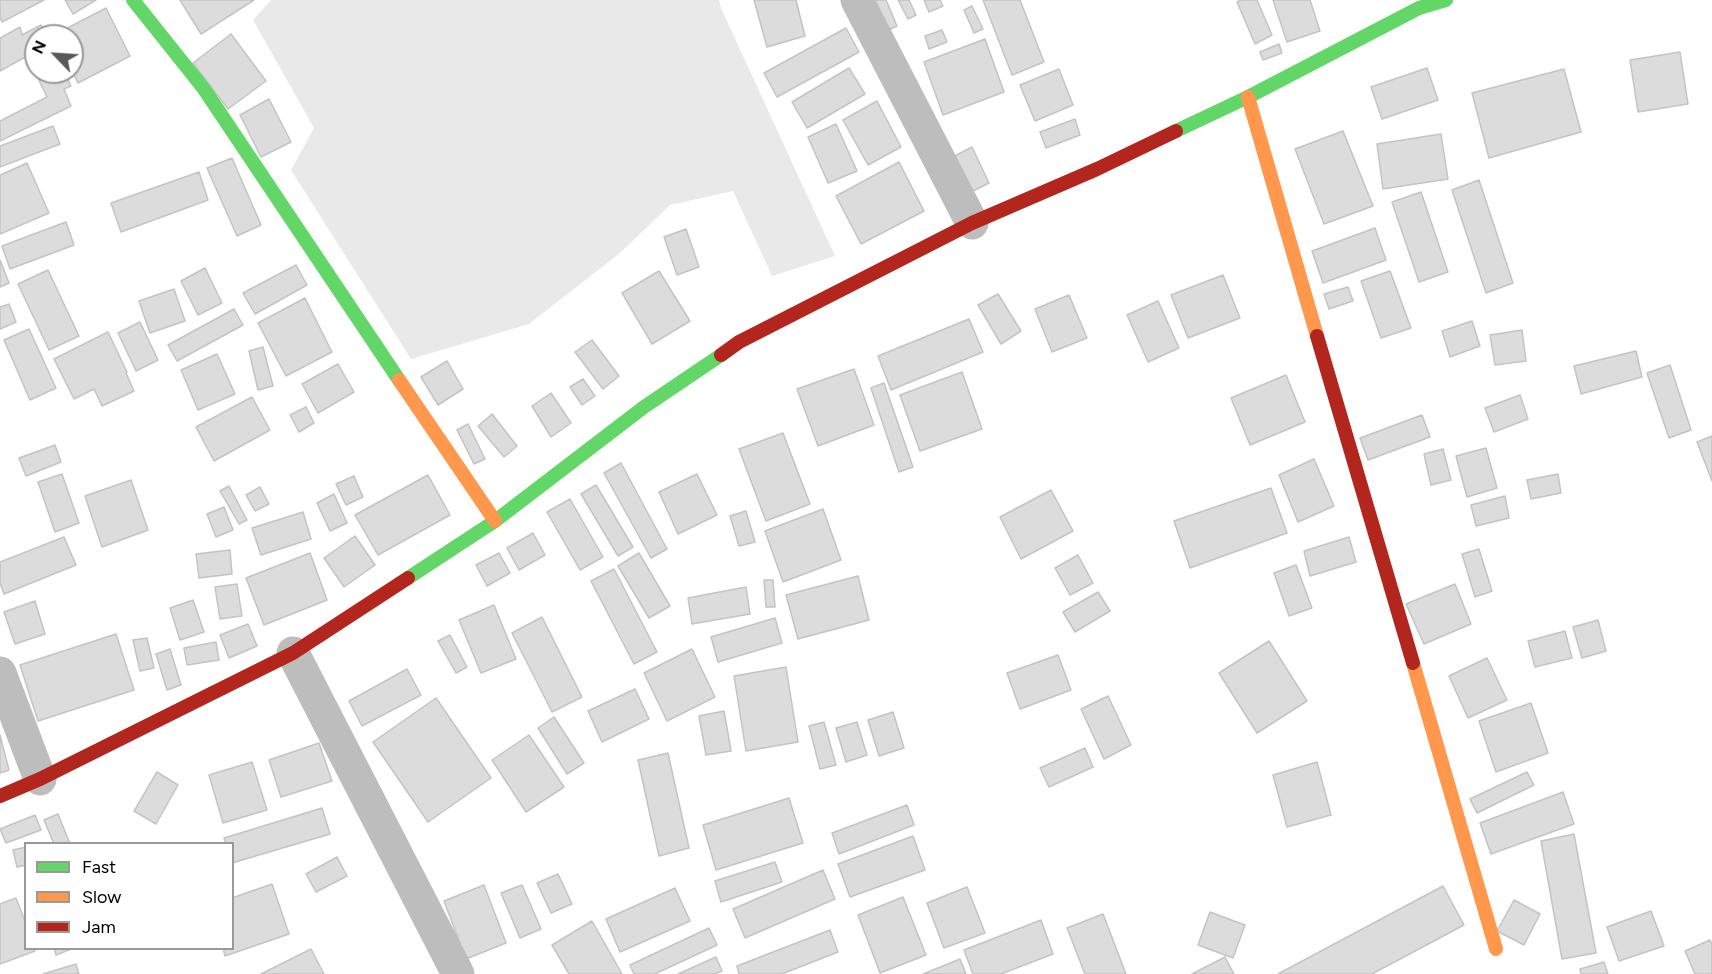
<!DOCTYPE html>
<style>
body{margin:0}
#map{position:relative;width:1712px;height:974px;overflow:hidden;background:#fff;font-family:Figtree,sans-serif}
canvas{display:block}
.legend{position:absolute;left:24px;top:842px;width:210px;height:108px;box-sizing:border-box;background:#fff;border:2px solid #999;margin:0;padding:8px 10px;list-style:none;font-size:18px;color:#000}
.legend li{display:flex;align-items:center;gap:12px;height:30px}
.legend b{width:30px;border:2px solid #999}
.north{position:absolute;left:24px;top:24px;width:60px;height:60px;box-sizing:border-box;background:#fff;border:2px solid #999;border-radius:50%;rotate:295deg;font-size:16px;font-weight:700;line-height:24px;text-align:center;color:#000}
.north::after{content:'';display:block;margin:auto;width:21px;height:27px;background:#595959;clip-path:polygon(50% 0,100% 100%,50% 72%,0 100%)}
</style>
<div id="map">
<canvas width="1712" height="974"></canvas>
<ul class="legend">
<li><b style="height:8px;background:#63d668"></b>Fast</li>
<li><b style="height:8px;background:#ff974d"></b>Slow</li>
<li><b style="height:8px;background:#b3261e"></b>Jam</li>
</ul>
<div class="north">N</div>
</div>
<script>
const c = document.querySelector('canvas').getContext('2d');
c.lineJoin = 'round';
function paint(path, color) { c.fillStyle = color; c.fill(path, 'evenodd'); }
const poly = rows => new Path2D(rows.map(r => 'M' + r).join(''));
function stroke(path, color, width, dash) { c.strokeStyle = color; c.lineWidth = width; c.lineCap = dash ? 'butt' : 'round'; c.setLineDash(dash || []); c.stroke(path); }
paint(poly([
 [271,0,719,0,721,8,835,256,772,276,733,191,670,205,620,253,529,324,411,359,291,170,314,128,253,20]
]), '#e9e9e9');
const building = poly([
 [0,0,44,0,2,22,0,17,0,0],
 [65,0,96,0,73,14,65,0],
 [180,0,254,0,201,34,180,0],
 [754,0,796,0,805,36,767,47,754,0],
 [869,0,886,0,897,26,884,32,869,0],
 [898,0,909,0,916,15,908,19,898,0],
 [924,0,940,0,943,6,929,12,924,0],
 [983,0,1020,0,1044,62,1012,75,983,0],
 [1241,0,1257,0,1272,35,1255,44,1237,2,1241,0],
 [1273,0,1310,0,1320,31,1287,42,1273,0],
 [972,6,983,29,974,33,964,10,972,6],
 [106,8,130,56,78,83,72,71,72,36,54,35,106,8],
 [41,25,47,36,36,36,36,72,64,72,71,86,64,89,71,106,0,141,0,121,47,97,27,56,0,71,0,38,20,27,22,35,41,25],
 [846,28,859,52,777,97,764,73,846,28],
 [942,30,947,42,929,49,925,36,942,30],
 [231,34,266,81,228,109,193,63,231,34],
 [985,39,1004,92,943,115,924,62,985,39],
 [1279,44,1282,53,1263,60,1260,52,1279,44],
 [1680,52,1688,104,1638,112,1630,60,1680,52],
 [849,68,865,94,807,128,792,102,849,68],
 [1427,68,1438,100,1382,119,1371,87,1427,68],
 [1059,69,1073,105,1035,121,1020,85,1059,69],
 [1564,69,1581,132,1489,158,1472,93,1564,69],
 [269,99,291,142,261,157,240,115,269,99],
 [877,101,901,147,868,165,843,120,877,101],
 [1075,119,1080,135,1046,148,1040,132,1075,119],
 [836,124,857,171,828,183,808,137,836,124],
 [53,126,60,144,0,167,0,146,53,126],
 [1343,131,1373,206,1324,224,1295,149,1343,131],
 [1441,134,1448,179,1383,189,1377,144,1441,134],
 [972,147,989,183,967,194,951,158,972,147],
 [232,158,261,225,237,236,207,168,232,158],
 [899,162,924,211,861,244,836,196,899,162],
 [27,163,49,213,0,234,0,175,27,163],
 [199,172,208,200,121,232,111,203,199,172],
 [1479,180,1513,283,1486,293,1452,190,1479,180],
 [1421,192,1448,272,1419,282,1392,202,1421,192],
 [66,222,74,245,10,269,2,246,66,222],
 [1375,228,1386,260,1323,283,1312,251,1375,228],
 [686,229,699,267,677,275,664,237,686,229],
 [0,260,9,283,0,287,0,260],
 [296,265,307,285,255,314,243,293,296,265],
 [205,268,222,303,198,315,181,281,205,268],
 [48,270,79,336,49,350,18,284,48,270],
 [659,271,690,321,652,344,622,293,659,271],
 [1390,271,1411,328,1381,338,1361,281,1390,271],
 [1223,275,1240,318,1188,338,1171,295,1223,275],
 [1348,287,1353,301,1329,309,1324,294,1348,287],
 [174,289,185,321,150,333,139,301,174,289],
 [998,294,1021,331,1001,344,978,305,998,294],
 [1069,295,1087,338,1052,352,1035,309,1069,295],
 [305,298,332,352,286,376,258,323,305,298],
 [1158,301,1179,348,1148,362,1127,315,1158,301],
 [9,304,16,322,0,329,0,307,9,304],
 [234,309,243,325,177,361,168,345,234,309],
 [969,319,983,352,891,390,878,356,969,319],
 [1472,321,1480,346,1450,357,1442,331,1472,321],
 [140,322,158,360,136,371,118,333,140,322],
 [29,329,56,388,30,400,4,340,29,329],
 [1522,330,1526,361,1495,365,1490,335,1522,330],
 [108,332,127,372,126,373,134,391,102,406,94,389,74,399,54,359,108,332],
 [592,340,619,376,603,389,575,352,592,340],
 [263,347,273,386,258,390,249,351,263,347],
 [1636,351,1642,377,1581,394,1574,366,1636,351],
 [217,354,235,394,198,410,181,370,217,354],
 [447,361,463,389,438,405,421,377,447,361],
 [338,364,354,392,318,413,302,384,338,364],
 [1670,365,1691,430,1669,438,1647,373,1670,365],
 [854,369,874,425,818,446,797,389,854,369],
 [962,372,982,429,920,451,900,395,962,372],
 [1286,375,1305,422,1250,445,1231,398,1286,375],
 [583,379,595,396,582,405,570,387,583,379],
 [884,383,913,467,899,472,871,388,884,383],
 [551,393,571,423,551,437,532,406,551,393],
 [1520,395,1528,419,1494,432,1485,408,1520,395],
 [252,397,270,430,214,461,196,427,252,397],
 [306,407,314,423,299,432,290,415,306,407],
 [492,414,517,446,504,457,478,426,492,414],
 [1422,415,1430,437,1368,460,1360,438,1422,415],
 [468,424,485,459,474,464,457,430,468,424],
 [783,433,810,504,766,521,739,449,783,433],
 [1712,436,1712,481,1697,442,1712,436],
 [55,445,61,462,26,476,19,458,55,445],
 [1486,448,1497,488,1467,497,1456,456,1486,448],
 [1443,449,1451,480,1431,485,1424,454,1443,449],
 [1314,459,1334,506,1298,522,1279,475,1314,459],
 [621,463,667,549,651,558,604,473,621,463],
 [62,474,79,523,55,532,38,482,62,474],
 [697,474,717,515,678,534,659,492,697,474],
 [1558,474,1561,493,1531,499,1527,480,1558,474],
 [428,475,450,515,378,555,355,515,428,475],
 [354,476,363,497,346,505,336,484,354,476],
 [131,480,148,530,102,547,85,496,131,480],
 [596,485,633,547,618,556,581,494,596,485],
 [229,486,247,520,239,524,220,491,229,486],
 [260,487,269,504,255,511,246,495,260,487],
 [1271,488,1287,533,1190,568,1174,521,1271,488],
 [1051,490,1073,531,1021,559,1000,517,1051,490],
 [334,494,347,523,330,531,317,503,334,494],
 [1505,496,1509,518,1476,526,1471,505,1505,496],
 [570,499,603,557,580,570,547,512,570,499],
 [224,507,233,530,216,537,207,514,224,507],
 [823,509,841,560,783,582,765,531,823,509],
 [746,511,755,542,739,546,730,516,746,511],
 [303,512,311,539,261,555,252,528,303,512],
 [533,533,545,555,519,570,507,548,533,533],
 [355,536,375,565,344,587,324,558,355,536],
 [64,537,76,565,4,594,0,583,0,562,64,537],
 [1349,537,1356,562,1310,576,1304,551,1349,537],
 [1479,549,1492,591,1475,597,1462,554,1479,549],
 [230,550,232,574,199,578,196,554,230,550],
 [310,553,327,600,264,625,246,578,310,553],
 [499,553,510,573,487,586,476,565,499,553],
 [639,553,670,606,649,618,618,566,639,553],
 [1078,555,1093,583,1070,595,1055,568,1078,555],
 [1296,565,1312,608,1289,616,1274,573,1296,565],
 [614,569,657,652,634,664,591,581,614,569],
 [858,576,869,620,798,639,786,595,858,576],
 [764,580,773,580,775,607,766,607,764,580],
 [237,584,242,616,220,619,215,587,237,584],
 [1455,584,1471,624,1424,644,1406,604,1455,584],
 [746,587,750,614,692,624,688,598,746,587],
 [1098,592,1110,611,1075,632,1063,612,1098,592],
 [193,600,204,632,180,640,170,608,193,600],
 [35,601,45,634,15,644,4,612,35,601],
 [494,605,516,659,481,673,459,620,494,605],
 [542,617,582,697,552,712,512,633,542,617],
 [775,618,782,643,718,662,711,637,775,618],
 [1598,620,1606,651,1582,658,1573,627,1598,620],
 [248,624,257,646,229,658,220,635,248,624],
 [1565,631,1572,658,1535,667,1528,641,1565,631],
 [116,634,134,690,38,721,20,665,116,634],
 [450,635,467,667,456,673,438,641,450,635],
 [147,638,154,668,140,671,133,640,147,638],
 [1269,641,1307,701,1257,733,1219,673,1269,641],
 [216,642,219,660,187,665,184,648,216,642],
 [170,649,181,685,167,690,156,654,170,649],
 [692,649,715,697,667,721,644,673,692,649],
 [1058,655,1071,690,1020,709,1007,673,1058,655],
 [1487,658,1507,700,1468,718,1449,676,1487,658],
 [786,667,798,742,746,751,734,676,786,667],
 [407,669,421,695,362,726,349,701,407,669],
 [635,689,649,719,602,742,588,711,635,689],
 [1108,696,1131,745,1104,759,1081,709,1108,696],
 [436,698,491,778,428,822,373,742,436,698],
 [1531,703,1548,753,1496,772,1479,721,1531,703],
 [724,711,731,751,706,755,699,716,724,711],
 [893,712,904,748,879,756,868,720,893,712],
 [554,717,584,763,567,774,538,728,554,717],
 [824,722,836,765,820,769,809,726,824,722],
 [857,722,867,755,846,762,836,728,857,722],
 [0,735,9,770,0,773,0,735],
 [529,735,564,787,526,812,492,760,529,735],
 [319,743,332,781,281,797,269,760,319,743],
 [1085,748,1093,767,1049,787,1040,768,1085,748],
 [668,753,689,848,659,856,638,760,668,753],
 [252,762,267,810,223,823,209,775,252,762],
 [1317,762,1331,815,1287,827,1273,775,1317,762],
 [157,772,178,785,156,824,134,811,157,772],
 [1527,772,1534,785,1477,813,1470,799,1527,772],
 [1563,792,1574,824,1491,854,1480,823,1563,792],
 [789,798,803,843,716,870,703,825,789,798],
 [907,805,914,825,839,854,832,833,907,805],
 [322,808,330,834,232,863,232,844,226,844,224,838,322,808],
 [58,814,70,844,54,844,44,820,58,814],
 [35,815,41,830,6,843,0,829,35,815],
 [1574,834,1596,953,1562,959,1541,841,1574,834],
 [913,836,925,870,850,897,838,864,913,836],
 [26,847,26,865,17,867,13,850,26,847],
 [337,857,347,876,316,892,306,874,337,857],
 [775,862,782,882,721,902,715,881,775,862],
 [823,870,835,899,745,938,733,909,823,870],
 [558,874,572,904,551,913,537,883,558,874],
 [272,884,289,934,225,956,223,948,232,948,232,898,272,884],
 [484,885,506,943,466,959,444,901,484,885],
 [522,885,541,929,520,938,501,893,522,885],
 [1443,886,1464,925,1372,974,1278,974,1443,886],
 [967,887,985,933,944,948,927,903,967,887],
 [675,888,690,921,620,952,606,919,675,888],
 [903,897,926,955,880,973,858,915,903,897],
 [16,898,26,924,26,948,35,948,35,951,0,964,0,904,16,898],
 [1514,900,1540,914,1524,945,1497,931,1514,900],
 [1651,911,1664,946,1619,961,1607,927,1651,911],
 [1210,912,1245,925,1233,958,1198,945,1210,912],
 [1103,914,1126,974,1085,974,1067,928,1103,914],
 [1041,920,1053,954,1001,974,973,974,964,950,1041,920],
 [592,921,622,974,569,974,552,945,592,921],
 [709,928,717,945,655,974,634,974,630,965,709,928],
 [830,930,838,952,782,974,739,974,737,966,830,930],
 [1710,940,1712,944,1712,974,1695,974,1685,951,1710,940],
 [54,948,74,948,56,955,54,948],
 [311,949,324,974,261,974,311,949],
 [716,957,722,971,715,974,678,974,716,957],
 [1225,957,1234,974,1192,974,1225,957],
 [960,959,966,974,923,974,960,959],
 [1604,962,1608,974,1581,974,1580,969,1604,962],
 [76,964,79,974,43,974,76,964]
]);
paint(building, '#dcdcdc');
stroke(building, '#c4c4c4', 1.5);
stroke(poly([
 [857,0,972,223],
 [293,653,458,974],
 [0,673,40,779]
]), '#bdbdbd', 33);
stroke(poly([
 [133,0,204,89,399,380],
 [1176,131,1248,97,1419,8,1446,0],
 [408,578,495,521,644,407,721,355]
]), '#63d668', 14);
stroke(poly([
 [1248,97,1317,336],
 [399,380,495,521],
 [1413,663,1496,949]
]), '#ff974d', 14);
stroke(poly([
 [1317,336,1413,663],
 [721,355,739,342,972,223,1097,169,1176,131],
 [0,796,40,779,293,653,408,578]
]), '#b3261e', 14);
</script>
